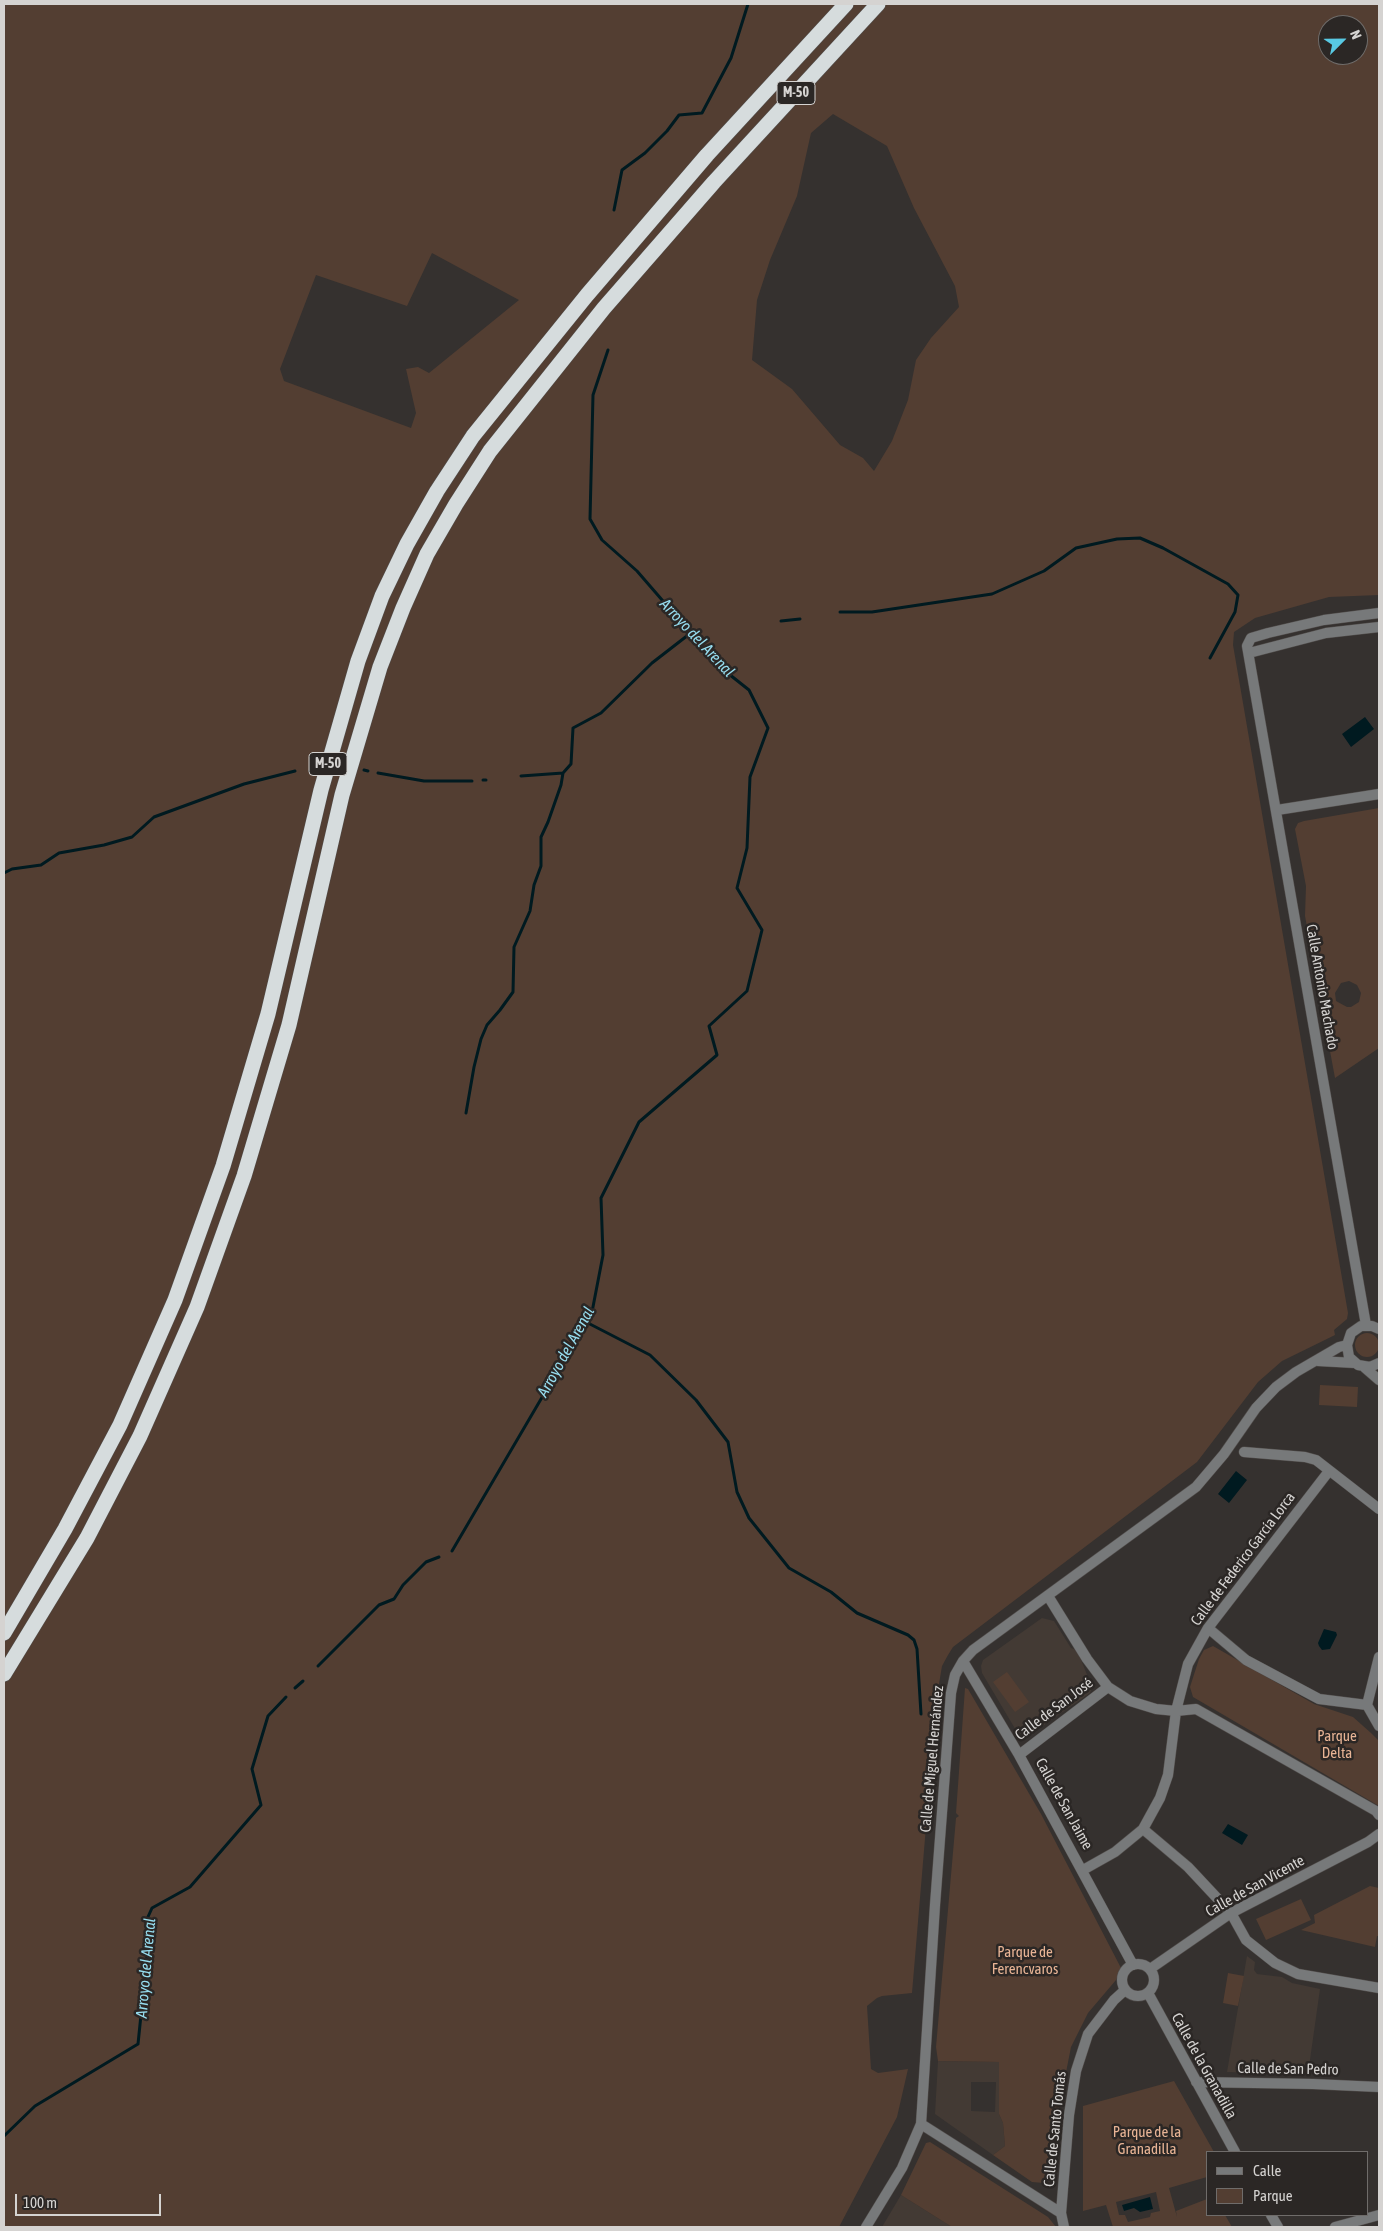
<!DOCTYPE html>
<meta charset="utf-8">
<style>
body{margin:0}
#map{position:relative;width:1383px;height:2231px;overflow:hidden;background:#35312f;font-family:"Asap Condensed",sans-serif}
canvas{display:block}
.frame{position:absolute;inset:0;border:5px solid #d5d3d1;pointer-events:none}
.legend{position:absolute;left:1206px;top:2151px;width:162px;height:65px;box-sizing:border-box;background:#2b2725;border:1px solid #6f6c6a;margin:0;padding:6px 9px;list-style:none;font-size:15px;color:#d5d3d1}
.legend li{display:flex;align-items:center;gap:10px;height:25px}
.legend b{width:25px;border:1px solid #6f6c6a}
.north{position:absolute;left:1318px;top:15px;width:50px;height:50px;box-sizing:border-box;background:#2b2725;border:1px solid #6f6c6a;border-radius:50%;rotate:67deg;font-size:14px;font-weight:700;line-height:20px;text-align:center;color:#d5d3d1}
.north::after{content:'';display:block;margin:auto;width:18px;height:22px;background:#58c9e3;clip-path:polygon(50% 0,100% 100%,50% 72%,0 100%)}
.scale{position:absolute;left:15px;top:2194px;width:146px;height:22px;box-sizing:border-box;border:2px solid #d5d3d1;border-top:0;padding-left:6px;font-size:15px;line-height:18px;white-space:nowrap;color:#d5d3d1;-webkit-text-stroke:4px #2b2725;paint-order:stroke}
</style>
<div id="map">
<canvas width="1383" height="2231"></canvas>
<div class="frame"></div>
<ul class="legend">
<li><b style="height:6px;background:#77797a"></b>Calle</li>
<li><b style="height:14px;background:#533e32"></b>Parque</li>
</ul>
<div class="north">N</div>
<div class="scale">100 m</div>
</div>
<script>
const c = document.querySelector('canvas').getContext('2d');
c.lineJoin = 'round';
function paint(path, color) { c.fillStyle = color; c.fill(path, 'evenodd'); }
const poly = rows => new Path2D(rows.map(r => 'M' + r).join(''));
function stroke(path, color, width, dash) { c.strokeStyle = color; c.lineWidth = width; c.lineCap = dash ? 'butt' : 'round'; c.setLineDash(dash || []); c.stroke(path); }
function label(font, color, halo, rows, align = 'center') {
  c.font = font + ' "Asap Condensed",sans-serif'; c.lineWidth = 5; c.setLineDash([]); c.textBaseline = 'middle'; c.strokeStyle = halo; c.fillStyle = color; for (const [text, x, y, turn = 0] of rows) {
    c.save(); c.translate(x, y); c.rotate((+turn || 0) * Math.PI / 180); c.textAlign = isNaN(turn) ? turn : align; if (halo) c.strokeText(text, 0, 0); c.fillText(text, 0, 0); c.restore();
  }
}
paint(poly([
 [1042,1618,1054,1621,1071,1648,1077,1650,1092,1687,1090,1693,1031,1734,1024,1735,1017,1732,982,1673,981,1666,983,1660],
 [1247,1956,1255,1962,1254,1970,1257,1974,1282,1977,1292,1983,1320,1989,1308,2074,1227,2072],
 [938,2061,999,2062,999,2114,1003,2123,1005,2146,993,2155,935,2114],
 [971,2082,996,2082,995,2112,971,2111],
 [901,2195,952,2227,882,2227]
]), '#433a34');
paint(poly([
 [4,4,1379,4,1379,595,1329,597,1255,618,1234,632,1233,645,1348,1313,1347,1319,1334,1330,1335,1335,1282,1361,1258,1382,1197,1462,953,1647,948,1655,942,1666,937,1696,912,1993,882,1996,877,1998,867,2006,871,2069,878,2073,908,2069,897,2117,839,2227,4,2227],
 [1328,25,1358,25,1358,55,1328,55],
 [833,114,887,146,914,208,955,286,959,307,931,338,916,360,908,400,892,441,874,471,863,458,840,445,792,389,752,360,757,300,770,260,797,196,811,133],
 [432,253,519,300,429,373,418,367,406,369,416,413,411,428,284,381,280,369,316,275,407,306],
 [1379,808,1379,1048,1335,1078,1305,916,1306,886,1295,829,1298,823,1304,821],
 [1349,981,1357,985,1361,993,1359,1002,1351,1007,1347,1007,1336,1001,1335,993,1341,983],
 '1355 1345a12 12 0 1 1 24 0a12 12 0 1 1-24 0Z',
 [1320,1385,1358,1387,1357,1407,1319,1405],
 [1213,1646,1314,1704,1353,1717,1371,1733,1379,1741,1379,1806,1193,1697,1190,1687,1199,1659,1204,1650],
 [1007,1672,1029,1702,1015,1712,993,1682],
 [965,1688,968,1689,1041,1814,1121,1968,1116,1980,1088,2013,1071,2047,1057,2118,1057,2154,1053,2175,1044,2183,1032,2182,993,2155,1005,2146,1003,2123,999,2114,999,2062,938,2061,936,2047,956,1818,959,1816,956,1813],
 [1370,1886,1379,1888,1379,1936,1377,1936,1375,1947,1301,1930,1315,1923,1314,1915],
 [1301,1899,1311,1920,1266,1940,1256,1919],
 [1228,1973,1244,1976,1238,2006,1223,2003],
 [1174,2081,1214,2152,1207,2152,1207,2177,1169,2188,1177,2217,1176,2211,1207,2199,1207,2215,1225,2215,1232,2227,1113,2227,1106,2205,1083,2211,1083,2106],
 [1156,2192,1160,2211,1151,2213,1150,2217,1128,2222,1125,2215,1119,2215,1116,2202],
 [930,2142,1048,2217,1056,2227,952,2227,901,2195,926,2143]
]), '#533e32');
paint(poly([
 [1365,717,1374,729,1351,747,1342,734],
 [1236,1471,1247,1480,1229,1503,1218,1494],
 [1324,1629,1336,1632,1337,1635,1330,1649,1322,1650,1319,1646,1318,1643],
 [1228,1824,1248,1835,1242,1845,1222,1833],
 [1150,2197,1153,2209,1140,2212,1134,2208,1124,2211,1122,2205]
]), '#001a20');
stroke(poly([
 [614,210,622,170,645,153,667,131,679,115,702,113,731,58,748,4],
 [840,612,872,612,992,594,1044,571,1076,548,1117,539,1140,538,1163,548,1228,584,1238,595,1235,612,1210,658],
 [781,621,800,619],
 [364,770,368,771],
 [310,771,315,771],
 [378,773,424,781,472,781],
 [521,776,563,773,571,764,573,728,601,713,652,663,692,632],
 [483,780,486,780],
 [4,873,12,869,41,865,59,853,104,845,132,837,154,817,244,784,295,771],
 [466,1113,474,1067,481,1039,487,1025,500,1010,513,992,514,947,530,911,534,885,541,866,541,837,548,822,561,785,563,773],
 [586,1322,650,1355,696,1400,728,1442,737,1492,749,1518,789,1568,831,1592,857,1613,908,1635,914,1640,917,1649,921,1714],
 [452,1551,592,1312,603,1255,601,1198,639,1122,717,1055,709,1026,747,991,762,930,737,888,747,848,750,777,768,728,749,690,720,667,637,571,602,540,590,519,593,395,608,350],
 [318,1666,379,1605,394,1599,403,1585,426,1562,439,1557],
 [295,1688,303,1681],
 [4,2136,35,2106,138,2044,149,1937,147,1919,152,1908,190,1887,261,1805,252,1769,268,1716,286,1697]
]), '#001a20', 3);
const street = poly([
 [1249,653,1326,633,1379,627],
 [1277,810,1379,794],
 [1366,1325,1247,646,1251,638,1268,633,1324,620,1379,613],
 [1379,1329,1372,1326,1361,1326,1351,1333,1347,1345,1349,1357,1358,1365,1370,1367,1379,1363],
 [1318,1361,1355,1363],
 [1364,1367,1379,1380],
 [1244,1452,1305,1457,1316,1460,1379,1509],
 [1048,1596,1087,1659,1108,1687,1130,1701,1156,1709,1176,1711,1196,1709,1376,1811,1379,1815],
 [1208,1628,1246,1660,1319,1699,1367,1705,1379,1726],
 [963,1661,1019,1755,1133,1965],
 [1367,1705,1379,1657],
 [1019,1755,1108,1687],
 [1143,1829,1188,1867,1231,1913,1246,1940,1275,1963,1298,1974,1379,1988],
 [1083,1870,1115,1852,1143,1829,1160,1798,1168,1775,1176,1711,1188,1664,1208,1628,1329,1471],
 '1122 1980a16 16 0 1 1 32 0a16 16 0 1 1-32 0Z',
 [1150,1969,1231,1913,1368,1842,1379,1834],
 [1148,1993,1235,2152],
 [1196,2082,1313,2084,1379,2087],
 [921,2124,1061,2213],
 [1271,2215,1278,2227],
 [866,2227,902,2168,921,2124,935,1905,951,1693,955,1675,963,1661,973,1650,1196,1487,1224,1454,1256,1408,1276,1387,1296,1372,1339,1347,1347,1345],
 [1064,2227,1061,2213,1069,2115,1076,2071,1088,2034,1114,2000,1125,1990],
 [1335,2227,1379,2215]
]);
const highway = poly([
 [4,1633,65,1529,120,1425,175,1300,223,1166,268,1014,321,790,358,661,382,596,407,544,437,491,473,436,587,295,707,155,846,4],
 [4,1674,87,1538,140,1436,197,1307,244,1176,289,1025,342,795,380,667,403,608,427,554,456,504,490,451,604,308,714,182,878,4]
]);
stroke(street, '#524e4c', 11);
stroke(highway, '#524e4c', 16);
stroke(street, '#77797a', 10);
stroke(highway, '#d6dcdd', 15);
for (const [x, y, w] of [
 [796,93,38],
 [328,764,38]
]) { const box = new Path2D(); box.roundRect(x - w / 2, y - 11.5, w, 23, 4); c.fillStyle = '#2b2725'; c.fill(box); stroke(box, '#d5d3d1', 1); }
label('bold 14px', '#d5d3d1', null, [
 ["M-50",796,93],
 ["M-50",328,764]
]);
label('15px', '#d5d3d1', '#2b2725', [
 ["Calle Antonio Machado",1322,987,80],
 ["Calle de Federico García Lorca",1243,1559,-53],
 ["Calle de San José",1054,1709,-37],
 ["Calle de Miguel Hernández",932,1759,-85],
 ["Calle de San Jaime",1064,1804,61],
 ["Calle de San Vicente",1255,1886,-29],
 ["Calle de la Granadilla",1204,2066,61],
 ["Calle de San Pedro",1288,2069,1],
 ["Calle de Santo Tomás",1055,2129,-84]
]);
label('15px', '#e8b495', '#2b2725', [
 ["Parque",1337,1736],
 ["Delta",1337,1753],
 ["Parque de",1025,1952],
 ["Ferencvaros",1025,1969],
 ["Parque de la",1147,2132],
 ["Granadilla",1147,2149]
]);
label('italic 16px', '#96dcee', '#2b2725', [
 ["Arroyo del Arenal",697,638,47],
 ["Arroyo del Arenal",566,1352,-61],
 ["Arroyo del Arenal",146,1968,-85]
]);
</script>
